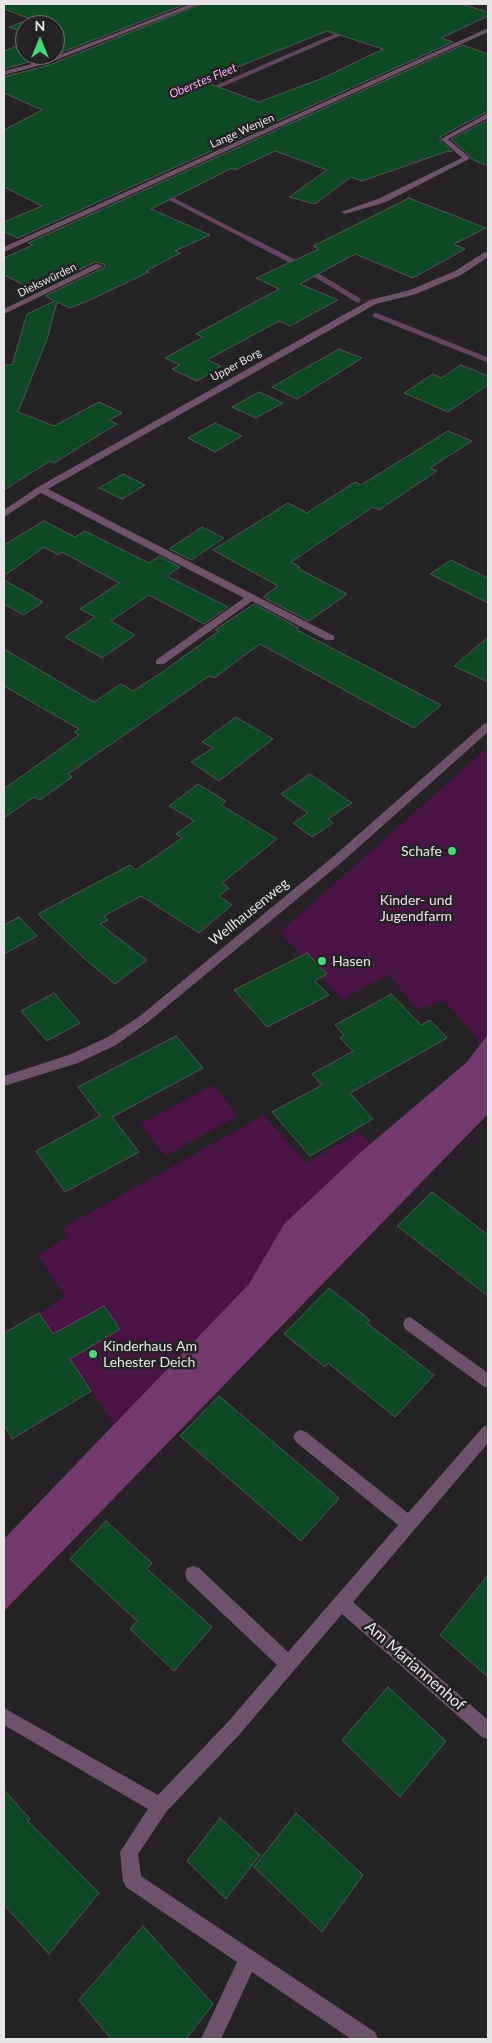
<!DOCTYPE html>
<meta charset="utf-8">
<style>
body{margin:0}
#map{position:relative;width:492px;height:2043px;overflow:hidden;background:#242224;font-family:Lato,sans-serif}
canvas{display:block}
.frame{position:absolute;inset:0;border:5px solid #e7e5e7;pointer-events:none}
.north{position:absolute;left:15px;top:15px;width:50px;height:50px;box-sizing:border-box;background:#242224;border:1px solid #727072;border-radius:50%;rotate:0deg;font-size:14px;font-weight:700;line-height:20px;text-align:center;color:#e7e5e7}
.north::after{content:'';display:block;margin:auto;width:18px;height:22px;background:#46d779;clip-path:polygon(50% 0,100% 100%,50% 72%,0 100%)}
</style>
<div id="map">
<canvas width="492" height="2043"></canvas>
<div class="frame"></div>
<div class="north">N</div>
</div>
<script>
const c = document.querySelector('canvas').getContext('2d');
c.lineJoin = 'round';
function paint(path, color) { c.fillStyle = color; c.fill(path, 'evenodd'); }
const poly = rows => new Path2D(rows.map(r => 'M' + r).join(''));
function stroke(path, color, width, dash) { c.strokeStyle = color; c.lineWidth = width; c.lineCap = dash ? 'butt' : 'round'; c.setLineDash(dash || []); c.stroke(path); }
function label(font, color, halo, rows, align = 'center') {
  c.font = font + ' Lato,sans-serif'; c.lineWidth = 5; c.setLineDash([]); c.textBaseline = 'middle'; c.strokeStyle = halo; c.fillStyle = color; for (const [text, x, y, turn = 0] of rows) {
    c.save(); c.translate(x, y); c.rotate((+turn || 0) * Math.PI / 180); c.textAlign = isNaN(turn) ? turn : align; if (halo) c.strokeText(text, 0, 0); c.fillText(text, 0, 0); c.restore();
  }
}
paint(poly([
 [488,747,488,1034,481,1042,444,1001,417,1010,389,974,342,1000,280,932],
 [213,1085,238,1116,165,1156,140,1124],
 [264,1115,306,1163,360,1132,370,1144,284,1224,249,1284,114,1424,39,1313,65,1297,38,1255,68,1236,63,1228]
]), '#491444');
paint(poly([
 [488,1034,488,1114,4,1611,4,1539,249,1284,284,1224,362,1151,467,1062]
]), '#72396c');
stroke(poly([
 [210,90,346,31],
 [162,194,249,239]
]), '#61455f', 4);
stroke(poly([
 [247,238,296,263,358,300],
 [375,315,488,360]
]), '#61455f', 5);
const building = poly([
 [4,4,186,4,55,55,55,25,25,25,25,33,9,27,31,19,4,9,4,4],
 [201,4,461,4,488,12,488,16,441,38,453,42,18,238,4,232,4,222,42,206,4,187,4,130,42,110,4,93,4,77,49,65,201,4],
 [327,31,383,49,323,78,259,102,203,81,327,31],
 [25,43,25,55,54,55,4,69,4,51,25,43],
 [463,45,488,54,488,111,440,137,440,140,453,152,448,151,362,181,351,177,315,204,289,197,327,170,275,151,235,170,232,168,151,209,210,235,175,251,180,253,146,271,149,272,90,300,70,308,57,302,47,339,18,412,54,426,99,402,122,413,109,420,117,424,54,463,50,461,4,490,4,365,12,365,27,314,55,301,45,296,105,267,104,264,95,262,36,291,4,275,4,258,33,245,28,243,463,45],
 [488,120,488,166,471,159,470,156,451,139,488,120],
 [409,198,486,228,454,244,465,249,413,278,355,254,300,284,338,300,290,326,279,321,207,360,221,366,197,381,172,369,180,365,165,358,203,337,196,334,279,289,256,278,319,249,313,246,409,198],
 [339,349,362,358,297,399,272,387,339,349],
 [461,365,488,376,488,385,448,412,404,393,433,374,441,378,461,365],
 [259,392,283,403,256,418,232,407,259,392],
 [215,423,242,436,215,452,188,438,215,423],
 [448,431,472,441,430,468,437,471,379,510,373,507,291,562,300,567,297,568,347,594,309,621,263,597,278,586,213,550,288,503,307,513,355,482,361,485,448,431],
 [123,474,145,485,122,499,99,488,123,474],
 [44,521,75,537,85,531,149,563,159,556,180,567,167,576,228,607,204,624,149,595,111,621,135,635,102,658,65,637,95,617,80,609,119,583,62,552,58,555,44,547,4,576,4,545,44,521],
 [202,527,224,538,191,560,169,549,202,527],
 [451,560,488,578,488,603,430,574,451,560],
 [4,580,43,602,24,615,4,604,4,580],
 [254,604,299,628,297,630,441,705,414,728,260,644,214,678,209,676,68,774,72,777,40,800,34,797,4,818,4,789,79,735,74,732,79,729,4,686,4,649,94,702,121,684,133,691,161,673,219,631,215,630,254,604],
 [488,637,488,682,454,666,488,637],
 [236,717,273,739,219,781,191,762,213,748,202,742,236,717],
 [310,774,352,803,328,819,333,823,312,837,293,823,308,813,281,794,310,774],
 [198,784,226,801,221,805,277,839,222,883,229,888,219,896,232,905,199,933,141,896,104,916,108,920,100,924,147,960,115,984,86,960,38,914,130,865,136,870,182,838,176,834,194,821,169,806,198,784],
 [19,917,37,936,4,954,4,925,19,917],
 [307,953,327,974,315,981,329,995,267,1027,234,990,307,953],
 [54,993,80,1023,47,1041,21,1011,54,993],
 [391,994,421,1025,430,1020,447,1038,350,1093,373,1119,310,1156,272,1112,322,1085,312,1074,353,1051,340,1038,344,1035,335,1025,391,994],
 [176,1036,203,1068,112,1117,139,1152,65,1192,36,1151,100,1116,78,1087,176,1036],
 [432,1192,488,1235,488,1296,397,1226,432,1192],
 [329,1288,370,1320,367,1323,434,1375,395,1417,328,1363,325,1367,284,1334,329,1288],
 [104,1306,120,1329,70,1359,91,1391,12,1439,4,1425,4,1333,39,1313,53,1334,104,1306],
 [219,1396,339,1498,301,1541,180,1436,219,1396],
 [106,1521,152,1563,147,1569,212,1627,174,1671,130,1629,137,1621,70,1559,106,1521],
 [488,1575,488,1677,440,1635,488,1575],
 [388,1687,446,1741,400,1797,342,1740,388,1687],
 [4,1790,30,1819,28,1821,99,1893,49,1954,4,1905,4,1790],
 [296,1813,363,1875,322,1932,254,1867,296,1813],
 [220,1818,260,1855,226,1899,187,1861,220,1818],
 [143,1926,213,2004,186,2039,111,2039,79,2000,143,1926]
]);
paint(building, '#0e4824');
stroke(building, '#535654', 1);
paint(poly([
 [191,4,199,4,48,63,4,75,4,71,44,61,191,4],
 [488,28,488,32,4,252,4,247,488,28],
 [488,113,488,118,448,139,469,157,469,159,386,202,345,214,341,212,380,198,462,158,441,139,488,113],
 [485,252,488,252,488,257,461,275,416,294,376,304,48,489,334,636,334,640,326,640,252,601,164,664,156,664,156,660,244,598,41,493,4,517,4,510,38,487,370,300,410,290,455,271,485,252],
 [96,264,103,266,4,314,4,309,96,264],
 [488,723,488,732,342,862,148,1022,116,1045,78,1063,4,1086,4,1076,69,1055,108,1037,140,1016,334,856,484,724,488,723],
 [410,1317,488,1373,488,1388,483,1386,405,1329,403,1324,405,1319,410,1317],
 [488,1425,488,1443,353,1602,488,1720,488,1739,482,1737,342,1614,239,1735,166,1812,138,1854,141,1876,375,2032,378,2039,351,2039,252,1972,221,2039,201,2039,237,1962,126,1887,123,1881,120,1852,148,1809,4,1725,4,1708,158,1795,227,1723,277,1665,187,1580,185,1574,187,1568,193,1566,199,1568,288,1652,398,1525,296,1442,293,1437,296,1432,301,1430,306,1432,408,1513,483,1427,488,1425]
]), '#6d536a');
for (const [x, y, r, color] of [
 [452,851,5,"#46d779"],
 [322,961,5,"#46d779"],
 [93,1354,5,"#46d779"]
]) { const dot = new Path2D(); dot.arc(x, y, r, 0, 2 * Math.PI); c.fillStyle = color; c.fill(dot); stroke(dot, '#242224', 2); }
label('11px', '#e7e5e7', '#242224', [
 ["Lange Wenjen",242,131,-24],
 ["Diekswürden",47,280,-26],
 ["Upper Borg",236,365,-29]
]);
label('italic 12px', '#f6b2ed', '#242224', [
 ["Oberstes Fleet",203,81,-23]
]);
label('14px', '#e7e5e7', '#242224', [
 ["Schafe",442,851,"right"],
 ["Hasen",332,961],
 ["Kinderhaus Am",103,1346],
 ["Lehester Deich",103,1362]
], 'left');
label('14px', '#f8d6f3', '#242224', [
 ["Kinder- und",416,900],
 ["Jugendfarm",416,916]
]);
label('14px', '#e7e5e7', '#242224', [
 ["Wellhausenweg",249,912,-39]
]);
label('16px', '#e7e5e7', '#242224', [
 ["Am Mariannenhof",415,1666,41]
]);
</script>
